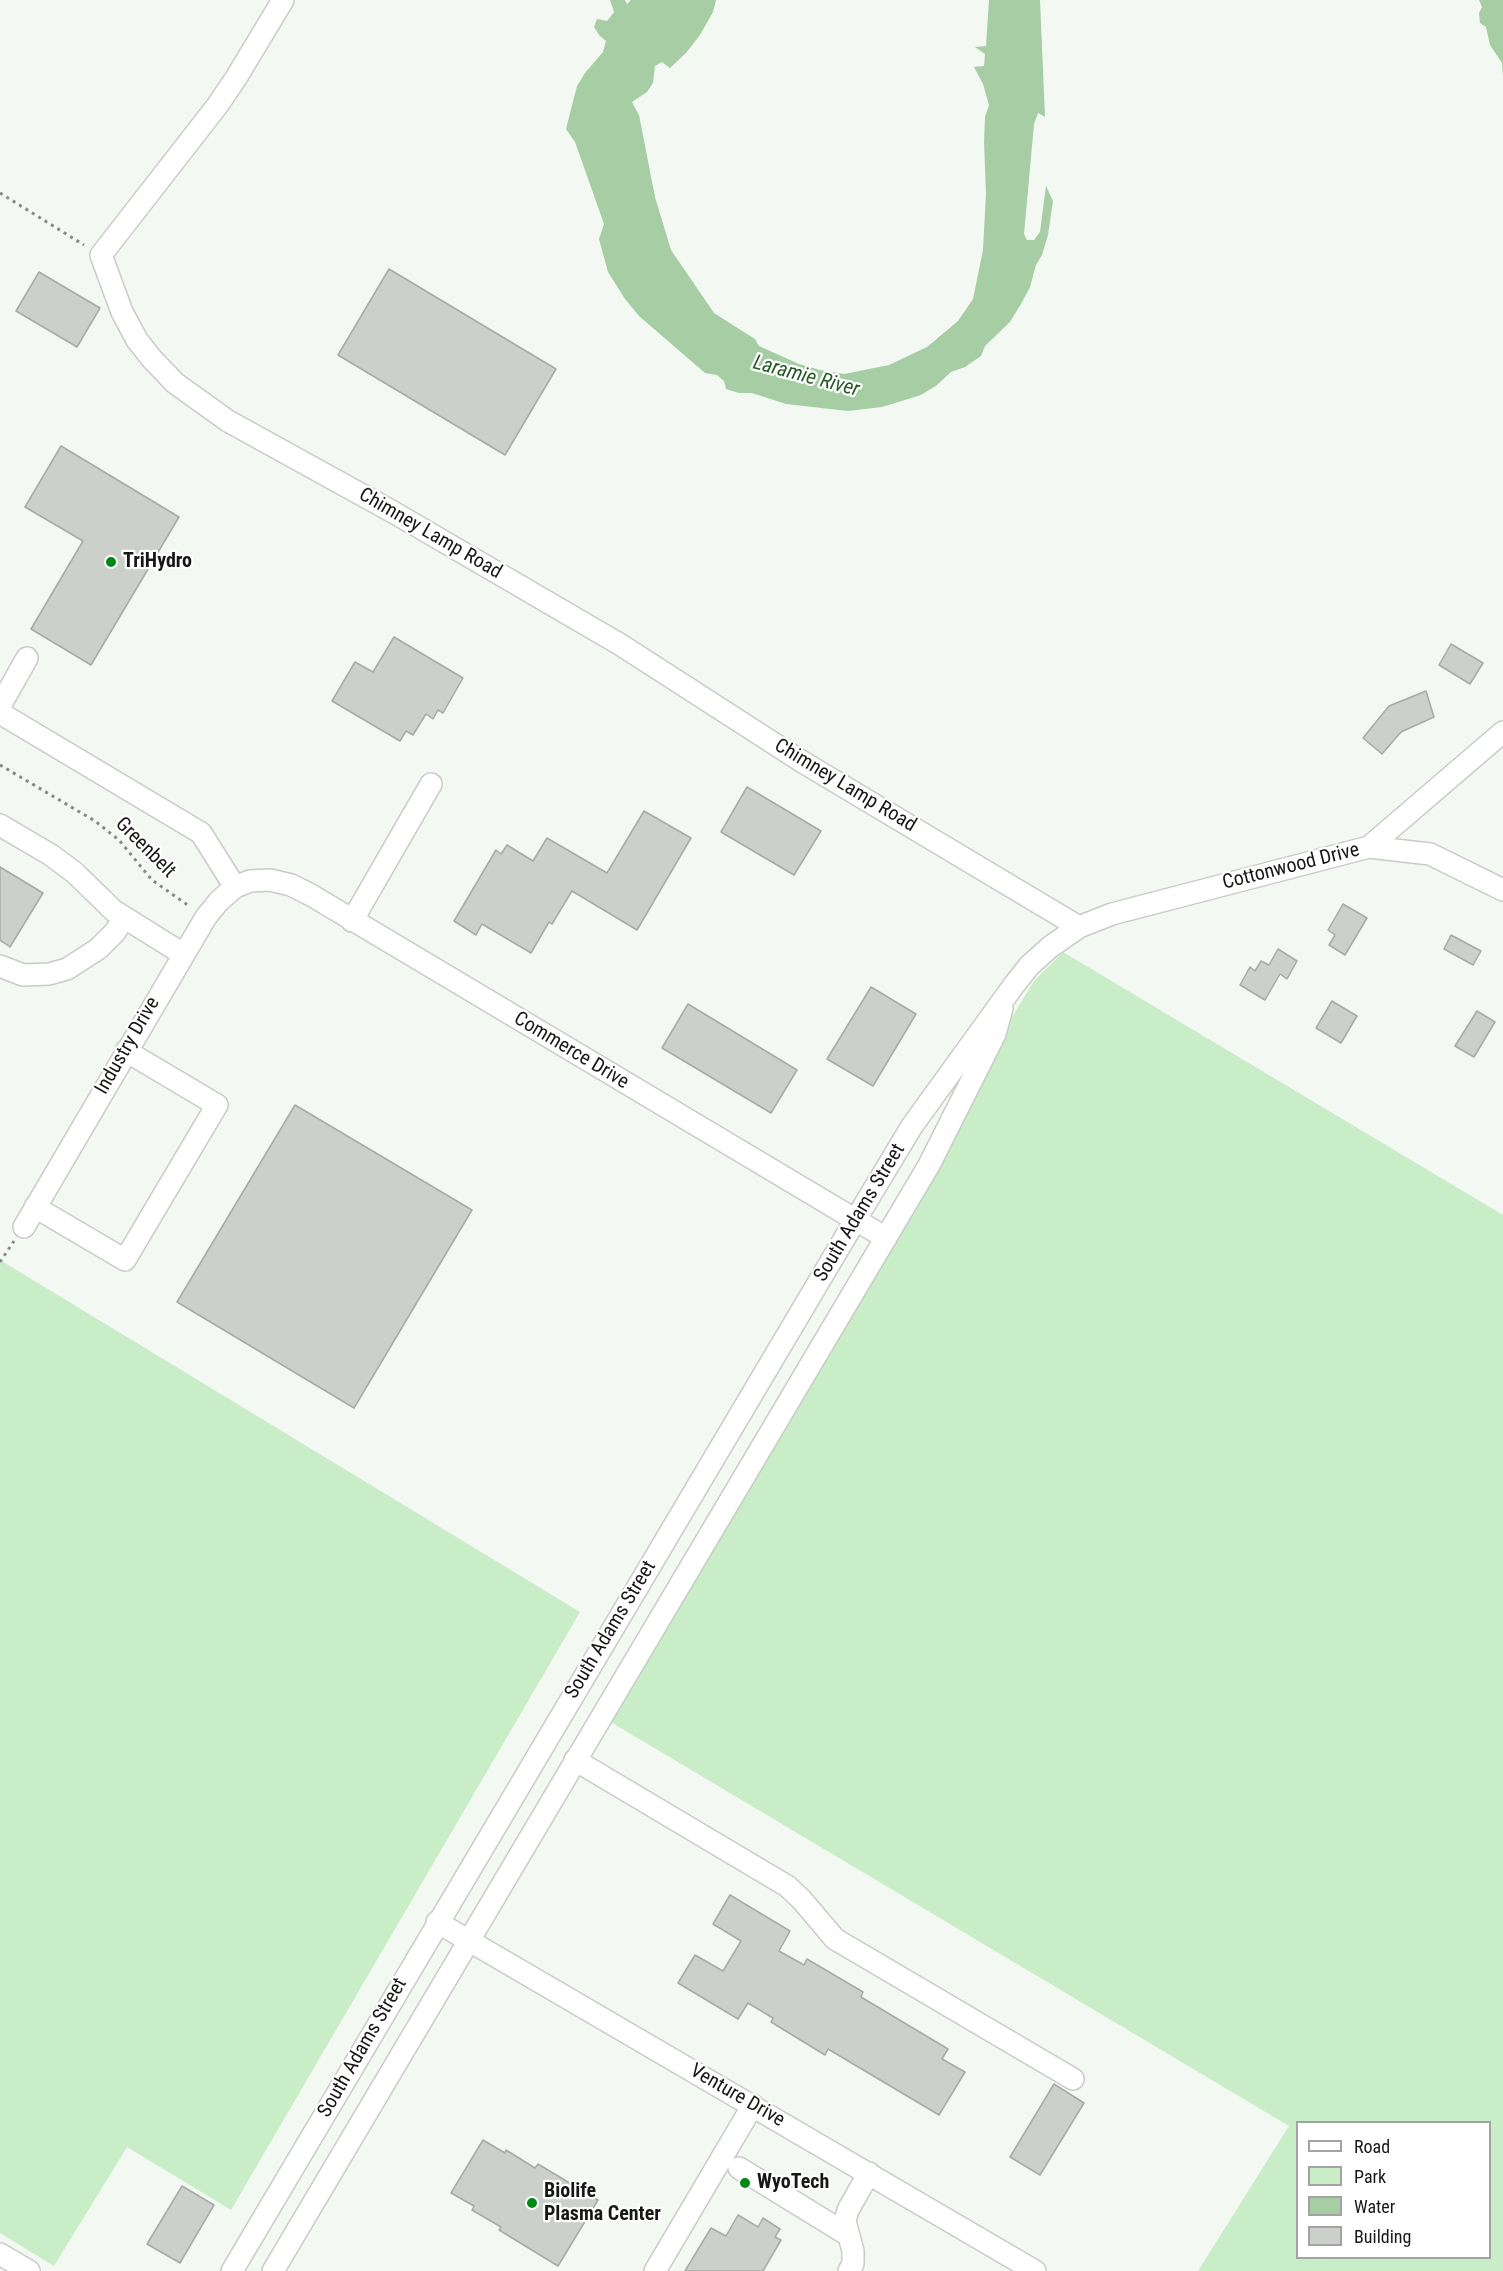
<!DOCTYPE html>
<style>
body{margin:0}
#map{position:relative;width:1503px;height:2271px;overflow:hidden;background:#f3f8f3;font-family:"Roboto Condensed",sans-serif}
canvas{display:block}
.legend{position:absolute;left:1296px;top:2121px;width:195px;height:138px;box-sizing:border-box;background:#fff;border:2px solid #a2a3a2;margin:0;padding:8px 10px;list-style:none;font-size:18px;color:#161816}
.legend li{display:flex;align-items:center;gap:12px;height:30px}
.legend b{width:30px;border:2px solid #a2a3a2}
</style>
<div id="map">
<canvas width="1503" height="2271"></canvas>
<ul class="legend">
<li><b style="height:8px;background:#fff"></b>Road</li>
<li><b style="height:16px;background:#c9edc6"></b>Park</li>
<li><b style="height:16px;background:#a6cda4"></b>Water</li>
<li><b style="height:16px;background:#cbd0ca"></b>Building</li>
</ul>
</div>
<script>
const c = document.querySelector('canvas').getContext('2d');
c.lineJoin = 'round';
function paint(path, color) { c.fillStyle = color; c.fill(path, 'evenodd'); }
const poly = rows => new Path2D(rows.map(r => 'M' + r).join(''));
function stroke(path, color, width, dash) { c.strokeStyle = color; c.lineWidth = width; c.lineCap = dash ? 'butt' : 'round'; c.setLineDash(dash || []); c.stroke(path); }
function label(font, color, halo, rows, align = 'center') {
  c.font = font + ' "Roboto Condensed",sans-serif'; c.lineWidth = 4.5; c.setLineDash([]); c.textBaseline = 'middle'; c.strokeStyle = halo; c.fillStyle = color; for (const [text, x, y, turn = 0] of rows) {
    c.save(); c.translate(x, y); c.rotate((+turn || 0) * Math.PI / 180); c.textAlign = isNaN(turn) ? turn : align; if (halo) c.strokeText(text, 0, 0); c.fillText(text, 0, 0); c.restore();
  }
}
paint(poly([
 [1063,952,1503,1215,1503,2271,1198,2271,1289,2126,609,1721,939,1170,1004,1030,1034,981],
 [1298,2122,1490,2122,1490,2258,1298,2258],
 [0,1260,580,1612,231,2210,127,2147,54,2266,0,2233]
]), '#c9edc6');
paint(poly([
 [610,0,625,0,627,4,631,0,716,0,713,12,700,35,686,53,670,68,662,62,655,66,653,83,647,92,632,102,639,115,655,197,671,250,714,313,755,339,759,346,799,364,820,370,844,374,889,365,927,347,958,321,973,299,983,250,986,193,984,142,985,117,989,105,983,84,974,67,984,66,985,54,975,47,986,46,989,0,1040,0,1045,117,1038,113,1034,124,1024,234,1027,240,1034,240,1040,232,1046,186,1053,201,1048,235,1042,255,1036,265,1030,287,1021,304,1010,322,985,346,981,356,965,367,951,372,937,385,921,395,882,407,848,411,786,404,752,393,739,393,726,389,724,381,717,375,705,373,639,316,625,299,608,272,599,239,604,224,575,142,566,129,577,86,585,73,603,52,606,41,600,36,594,27,597,19,607,21,614,12],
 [1479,0,1503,0,1503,76,1502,63,1490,45,1486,27,1480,23,1479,13,1482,7]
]), '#a6cda4');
const building = poly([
 [389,269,556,369,505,455,338,355,389,269],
 [39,272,100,308,77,347,16,311,39,272],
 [61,446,179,517,91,665,31,629,83,541,25,507,61,446],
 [394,637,463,678,443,713,438,710,433,719,426,714,413,735,406,731,400,741,332,701,355,662,373,672,394,637],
 [1451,644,1483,663,1470,684,1439,665,1451,644],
 [1426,691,1434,717,1401,732,1382,754,1363,738,1389,706,1426,691],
 [747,787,821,831,794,875,721,832,747,787],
 [644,811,691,838,637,930,572,891,552,924,549,922,531,953,482,924,476,935,454,921,496,850,501,854,507,845,533,861,547,838,607,873,644,811],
 [0,867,43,893,10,947,0,940,0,867],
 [1343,904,1367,918,1345,955,1329,945,1335,935,1328,930,1343,904],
 [1451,935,1481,951,1473,965,1444,949,1451,935],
 [1278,949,1297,961,1287,979,1280,974,1265,1000,1240,985,1250,967,1255,971,1261,961,1269,965,1278,949],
 [871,987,916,1014,873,1086,827,1059,871,987],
 [1332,1001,1357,1016,1341,1043,1316,1028,1332,1001],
 [688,1004,797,1070,771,1113,662,1048,688,1004],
 [1477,1011,1495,1022,1474,1057,1455,1046,1477,1011],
 [295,1105,472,1210,354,1408,177,1302,295,1105],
 [730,1895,790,1931,779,1951,804,1965,807,1959,863,1992,861,1997,948,2049,942,2059,965,2072,939,2115,828,2049,825,2055,771,2022,773,2018,748,2003,738,2019,678,1983,695,1955,723,1971,741,1941,713,1924,730,1895],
 [1054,2084,1084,2103,1040,2175,1010,2157,1054,2084],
 [483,2140,505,2153,506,2150,535,2168,538,2164,598,2200,558,2266,499,2230,501,2227,472,2210,474,2206,451,2193,483,2140],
 [182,2186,214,2205,180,2263,147,2244,182,2186],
 [738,2215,758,2227,763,2218,780,2229,775,2237,781,2240,763,2271,685,2271,711,2228,726,2236,738,2215]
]);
paint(building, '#cbd0ca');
stroke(building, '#a6aba5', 1.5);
const minor = poly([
 [283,0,236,78,217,106,101,255,122,312,137,340,152,359,175,383,228,421,393,512,621,645,801,761,1079,927],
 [0,706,27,658],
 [0,713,201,833,235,887],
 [0,825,51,855,75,873,114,911,183,954],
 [1369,847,1430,854,1503,890],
 [352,921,431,784],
 [0,966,23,975,49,974,67,969,98,949,115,932,124,918],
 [35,1207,125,1260,217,1105,126,1051],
 [24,1227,206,917,219,901,235,887,250,881,270,880,291,885,311,895,886,1238],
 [575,1760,787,1886,801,1899,835,1939,1073,2079],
 [437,1922,1035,2271],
 [739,2168,848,2235],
 [0,2254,29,2271],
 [232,2271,856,1219,912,1126,1014,985,1029,966,1050,947,1079,927,1112,914,1369,847,1503,732],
 [273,2271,929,1165,995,1034,1002,1008],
 [655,2271,753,2105],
 [849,2271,853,2264,853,2251,845,2221,848,2210,869,2173]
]);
stroke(minor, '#c7ccc6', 24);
stroke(poly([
 [0,193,84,245],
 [0,765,95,821,119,840,152,880,189,906],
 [0,1262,14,1241]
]), '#868986', 3, [3, 4.5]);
stroke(minor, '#fff', 21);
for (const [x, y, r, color] of [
 [111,562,6,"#008914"],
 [745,2183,6,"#008914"],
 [532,2203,6,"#008914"]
]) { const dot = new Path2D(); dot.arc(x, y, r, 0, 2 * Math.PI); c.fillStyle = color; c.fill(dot); stroke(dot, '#fff', 2); }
label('20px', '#161816', '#fff', [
 ["Chimney Lamp Road",430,534,30],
 ["Chimney Lamp Road",845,786,31],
 ["Greenbelt",145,848,45],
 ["Cottonwood Drive",1291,867,-14],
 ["Industry Drive",128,1046,-60],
 ["Commerce Drive",571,1051,31],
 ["South Adams Street",860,1213,-59],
 ["South Adams Street",611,1630,-59],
 ["South Adams Street",363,2048,-60],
 ["Venture Drive",737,2096,30]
]);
label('bold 20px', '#161816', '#fff', [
 ["TriHydro",123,562],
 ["WyoTech",757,2183],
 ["Biolife",544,2192],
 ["Plasma Center",544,2215]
], 'left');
label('italic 21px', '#255a25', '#fff', [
 ["Laramie River",806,377,15]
]);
</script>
